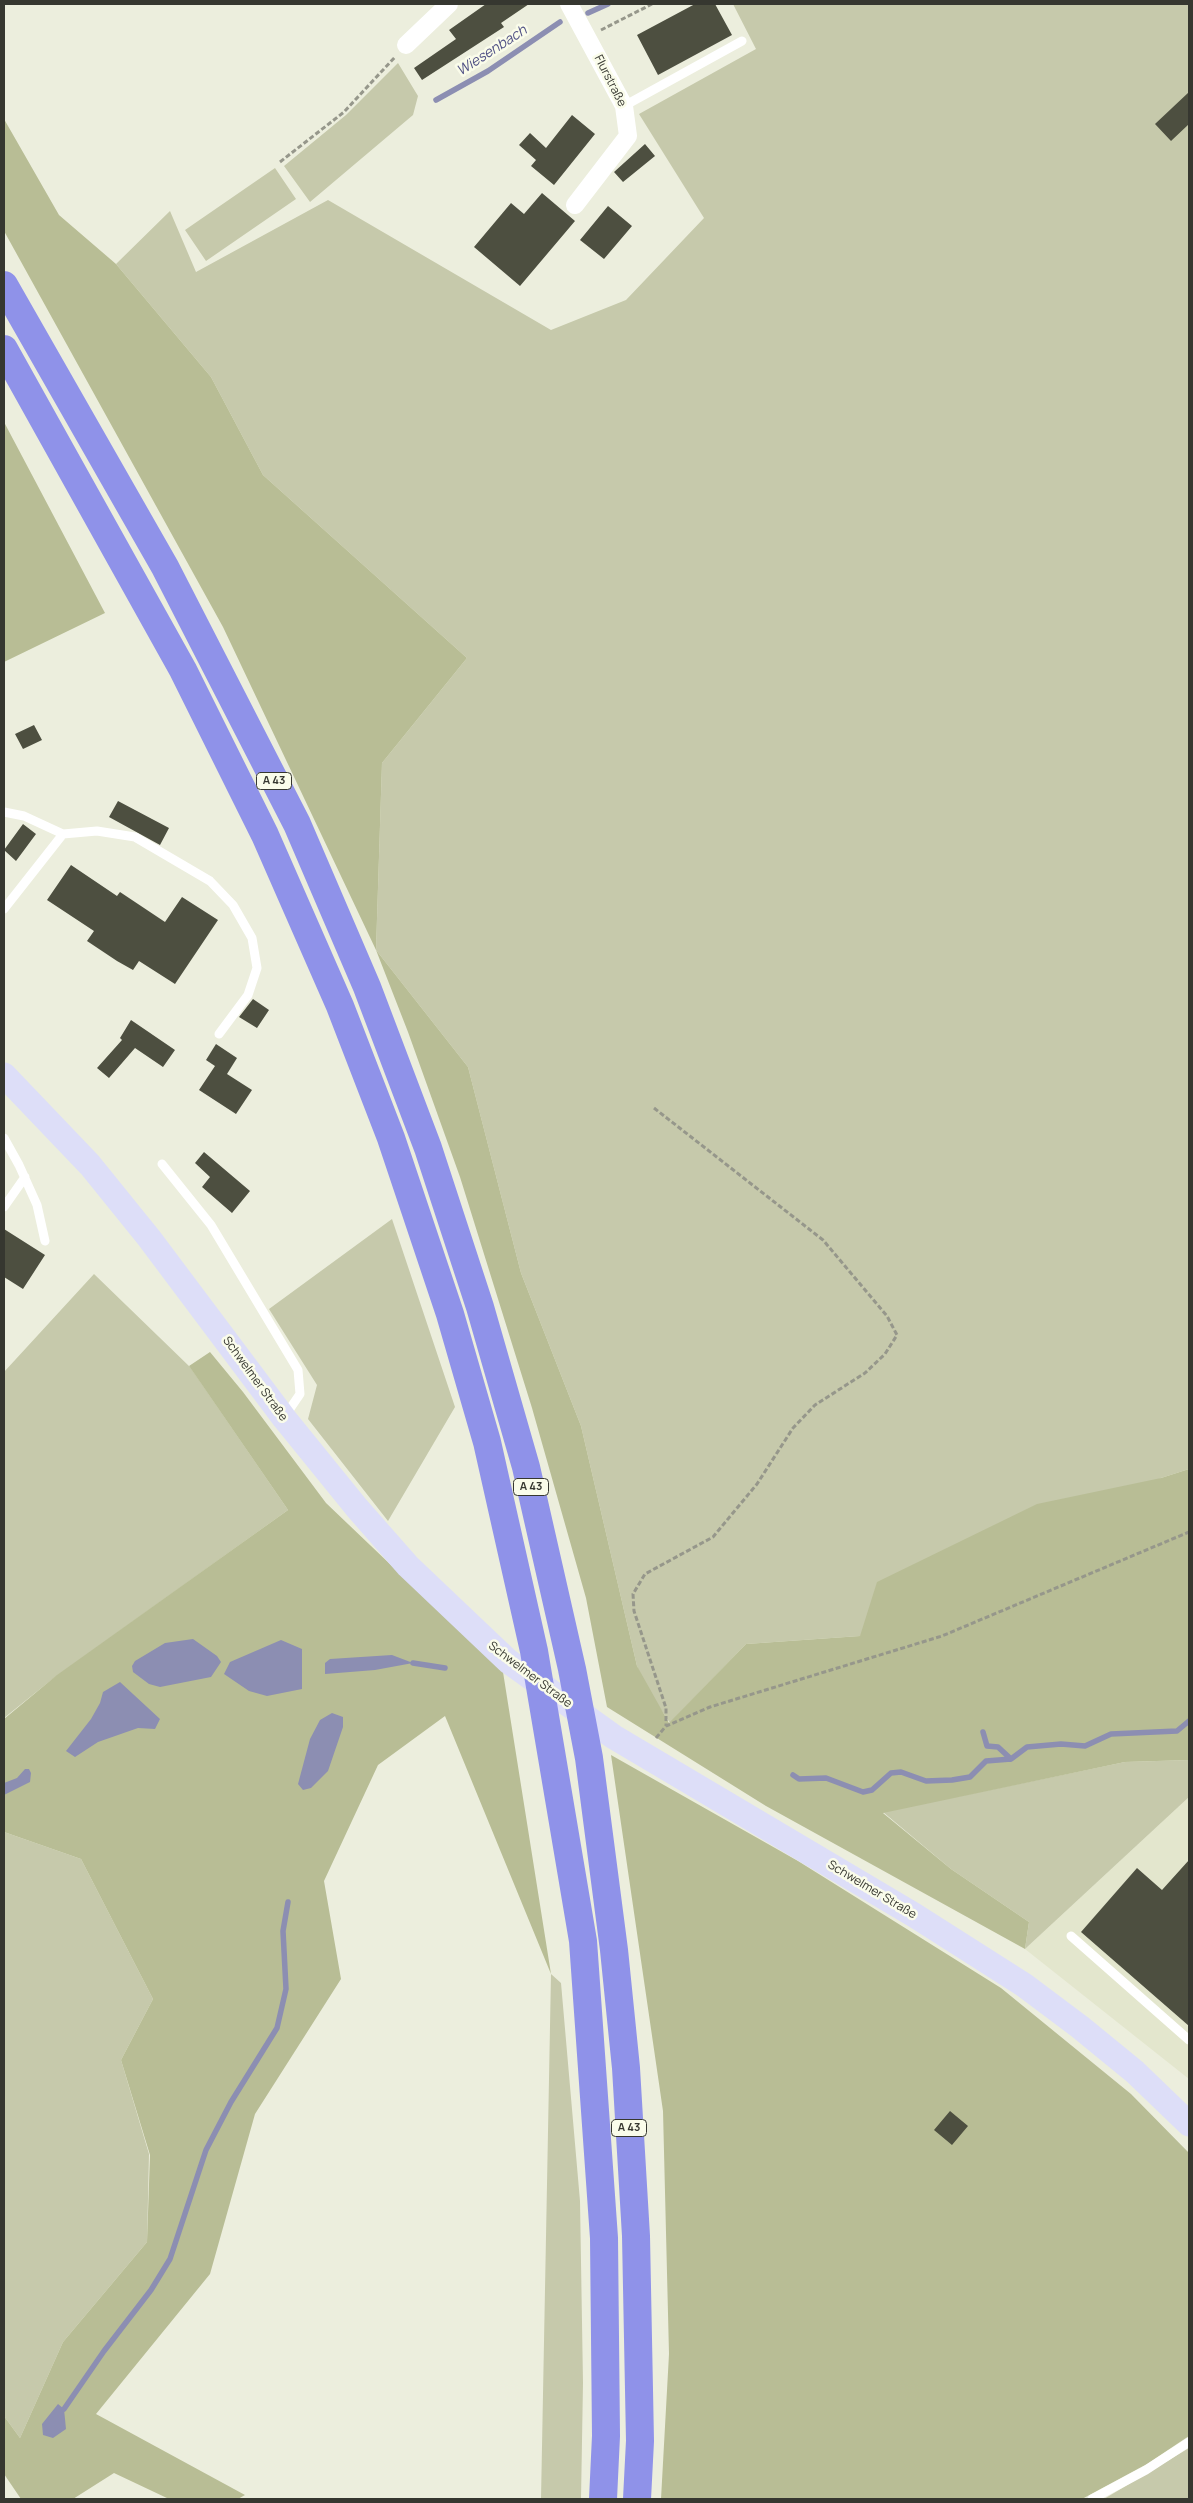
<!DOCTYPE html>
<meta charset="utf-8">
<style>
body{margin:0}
#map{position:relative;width:1193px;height:2503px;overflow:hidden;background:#eceedd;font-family:Manrope,sans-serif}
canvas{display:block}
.frame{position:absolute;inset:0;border:5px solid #363730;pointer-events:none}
</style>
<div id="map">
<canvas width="1193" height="2503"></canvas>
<div class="frame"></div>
</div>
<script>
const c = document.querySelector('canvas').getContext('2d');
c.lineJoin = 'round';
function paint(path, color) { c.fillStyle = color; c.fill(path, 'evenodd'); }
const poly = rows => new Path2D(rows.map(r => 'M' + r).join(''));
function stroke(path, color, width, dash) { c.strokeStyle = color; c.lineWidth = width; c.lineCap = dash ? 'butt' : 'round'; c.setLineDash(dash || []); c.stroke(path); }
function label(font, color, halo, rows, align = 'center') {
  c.font = font + ' Manrope,sans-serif'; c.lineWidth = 5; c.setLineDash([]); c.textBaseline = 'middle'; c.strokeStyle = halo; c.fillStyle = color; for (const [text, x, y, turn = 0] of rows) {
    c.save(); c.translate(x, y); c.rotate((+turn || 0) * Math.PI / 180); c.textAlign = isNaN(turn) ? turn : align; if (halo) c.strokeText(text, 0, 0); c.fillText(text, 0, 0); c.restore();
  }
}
paint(poly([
 [1189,1797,1189,2079,1025,1949]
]), '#e3e6cd');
paint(poly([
 [733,4,1189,4,1189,1469,1161,1478,860,1636,746,1644,670,1723,644,1685,637,1666,581,1426,521,1273,468,1067,376,950,382,763,467,658,263,475,211,377,116,264,170,211,196,272,328,200,551,330,626,300,704,218,639,114,756,49],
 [398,63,418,96,413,115,310,202,284,166,346,115],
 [275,168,296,199,206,261,185,230],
 [392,1219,455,1407,388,1521,308,1419,317,1385,269,1309],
 [94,1274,190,1367,288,1510,50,1681,4,1718,4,1372],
 [1189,1760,1189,1797,1025,1949,1029,1922,951,1869,883,1812,1125,1762],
 [4,1832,81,1859,153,1999,121,2060,149,2154,147,2242,63,2342,20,2438,4,2416],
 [551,1974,561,1983,580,2201,583,2383,581,2499,541,2499],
 [1189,2448,1189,2499,1104,2499]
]), '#c6c9ab');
paint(poly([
 [4,119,59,215,116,264,211,377,263,475,467,658,382,763,376,950,468,1067,521,1273,581,1426,637,1666,669,1723,746,1644,860,1636,877,1582,1037,1504,1161,1478,1189,1469,1189,1760,1125,1762,883,1813,951,1869,1029,1922,1025,1949,766,1806,607,1707,586,1598,532,1408,460,1177,408,1032,376,950,223,627,4,231],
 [4,422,105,613,4,662],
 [210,1352,243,1392,326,1503,503,1672,551,1974,445,1716,378,1765,324,1881,341,1979,255,2114,210,2274,96,2414,245,2495,238,2499,169,2499,114,2473,73,2499,21,2499,4,2474,4,2416,20,2438,63,2342,147,2242,150,2155,121,2060,153,1999,81,1859,4,1832,4,1719,57,1675,288,1510,189,1366],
 [611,1755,798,1861,1001,1988,1131,2094,1189,2153,1189,2436,1147,2464,1082,2499,661,2499,669,2354,663,2111]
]), '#b8bd95');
paint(poly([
 [193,1639,217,1656,221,1662,211,1677,160,1687,149,1684,133,1672,132,1666,135,1661,165,1643],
 [281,1640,302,1649,302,1689,267,1696,249,1691,224,1674,230,1662],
 [392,1655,413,1663,375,1670,325,1674,325,1663,330,1659],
 [120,1682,160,1719,155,1729,138,1728,98,1742,75,1757,66,1751,91,1719,100,1703,103,1692],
 [332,1713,343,1717,343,1727,328,1771,311,1788,303,1790,298,1784,310,1739,320,1720],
 [25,1769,29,1769,31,1773,30,1782,4,1795,4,1783,17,1778],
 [58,2404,64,2409,66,2429,53,2438,43,2435,42,2424]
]), '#8c8eb2');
stroke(poly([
 [588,13,608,4],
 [436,100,488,71,560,22],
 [413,1663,445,1668],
 [983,1732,987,1746,998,1747,1011,1759],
 [793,1775,799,1779,826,1778,863,1792,872,1790,891,1773,901,1772,926,1781,952,1780,970,1777,986,1761,1011,1759,1027,1747,1061,1744,1085,1746,1111,1734,1177,1731,1189,1721],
 [64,2409,104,2351,151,2290,170,2259,206,2150,231,2102,277,2028,286,1989,283,1931,288,1902]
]), '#8c8eb2', 5.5);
paint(poly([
 [486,4,529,4,501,23,504,27,422,80,414,68,456,39,449,30],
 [695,4,715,4,732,35,658,75,637,35],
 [1189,92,1189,124,1171,141,1155,124],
 [572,115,595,134,554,185,531,166,536,160,519,145,530,133,546,148],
 [645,144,655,156,623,182,614,172],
 [542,193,575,221,520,286,474,247,511,203,524,214],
 [608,206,632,226,604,259,580,240],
 [34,725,42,740,23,749,15,734],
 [118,801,169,828,160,845,109,817],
 [23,824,36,834,16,861,4,850],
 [71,865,117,896,120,892,165,922,182,897,218,920,175,984,139,961,133,970,117,961,87,941,94,931,47,900],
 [253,999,269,1010,257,1028,239,1017],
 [131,1020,175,1050,163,1067,135,1048,109,1078,97,1068,122,1040,120,1038],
 [216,1044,237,1058,227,1074,252,1090,236,1114,199,1090,215,1066,206,1060],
 [204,1152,250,1191,232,1213,202,1187,210,1177,195,1163],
 [4,1229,45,1255,23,1289,4,1277],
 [1189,1860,1189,2026,1081,1932,1137,1868,1162,1890],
 [950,2111,968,2126,952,2145,934,2130]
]), '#4d4f40');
stroke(poly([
 [601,30,652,4],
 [280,162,344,112,395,57],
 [654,1108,823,1240,887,1316,897,1335,885,1354,865,1373,815,1405,793,1428,757,1484,713,1537,645,1574,633,1594,634,1611,666,1708,666,1726],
 [656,1738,666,1726,710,1707,942,1636,1189,1532]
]), '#96978b', 3, [5, 2.5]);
stroke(poly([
 [624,106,742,41],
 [4,812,24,816,63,834],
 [4,909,63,834,97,831,135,837,210,881,233,905,252,938,257,968,248,995,219,1034],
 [4,1138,19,1165,37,1205,45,1241],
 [162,1164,211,1225,298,1370,300,1394,285,1416],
 [4,1207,25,1177],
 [1071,1936,1189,2040],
 [1092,2499,1146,2470,1189,2442]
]), '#fff', 9);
stroke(poly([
 [569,4,624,106,628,136,575,205],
 [406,45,449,4]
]), '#fff', 18);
stroke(poly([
 [4,1075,90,1165,149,1238,284,1418,357,1508,408,1566,508,1661,614,1737,914,1915,1024,1985,1080,2027,1135,2072,1189,2124]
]), '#dddef8', 25);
stroke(poly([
 [4,285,165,567,297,824,367,987,428,1148,480,1307,526,1467,572,1669,589,1758,614,1950,626,2068,636,2236,640,2441,637,2499],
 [4,349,183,670,265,835,340,1006,391,1138,450,1314,487,1442,534,1651,583,1941,604,2238,606,2436,603,2499]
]), '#8f92e9', 28);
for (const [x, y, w] of [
 [274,781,35],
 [531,1487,35],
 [629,2128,35]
]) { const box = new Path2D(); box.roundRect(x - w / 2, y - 8.5, w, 17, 4); c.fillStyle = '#fafcea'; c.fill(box); stroke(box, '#363730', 1); }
label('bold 11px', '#363730', null, [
 ["A 43",274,781],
 ["A 43",531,1487],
 ["A 43",629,2128]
]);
label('12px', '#363730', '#fafcea', [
 ["Flurstraße",610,81,63],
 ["Schwelmer Straße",255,1379,54],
 ["Schwelmer Straße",530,1675,37],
 ["Schwelmer Straße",872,1890,31]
]);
label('italic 14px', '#4f5084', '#fafcea', [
 ["Wiesenbach",492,51,-33]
]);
</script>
